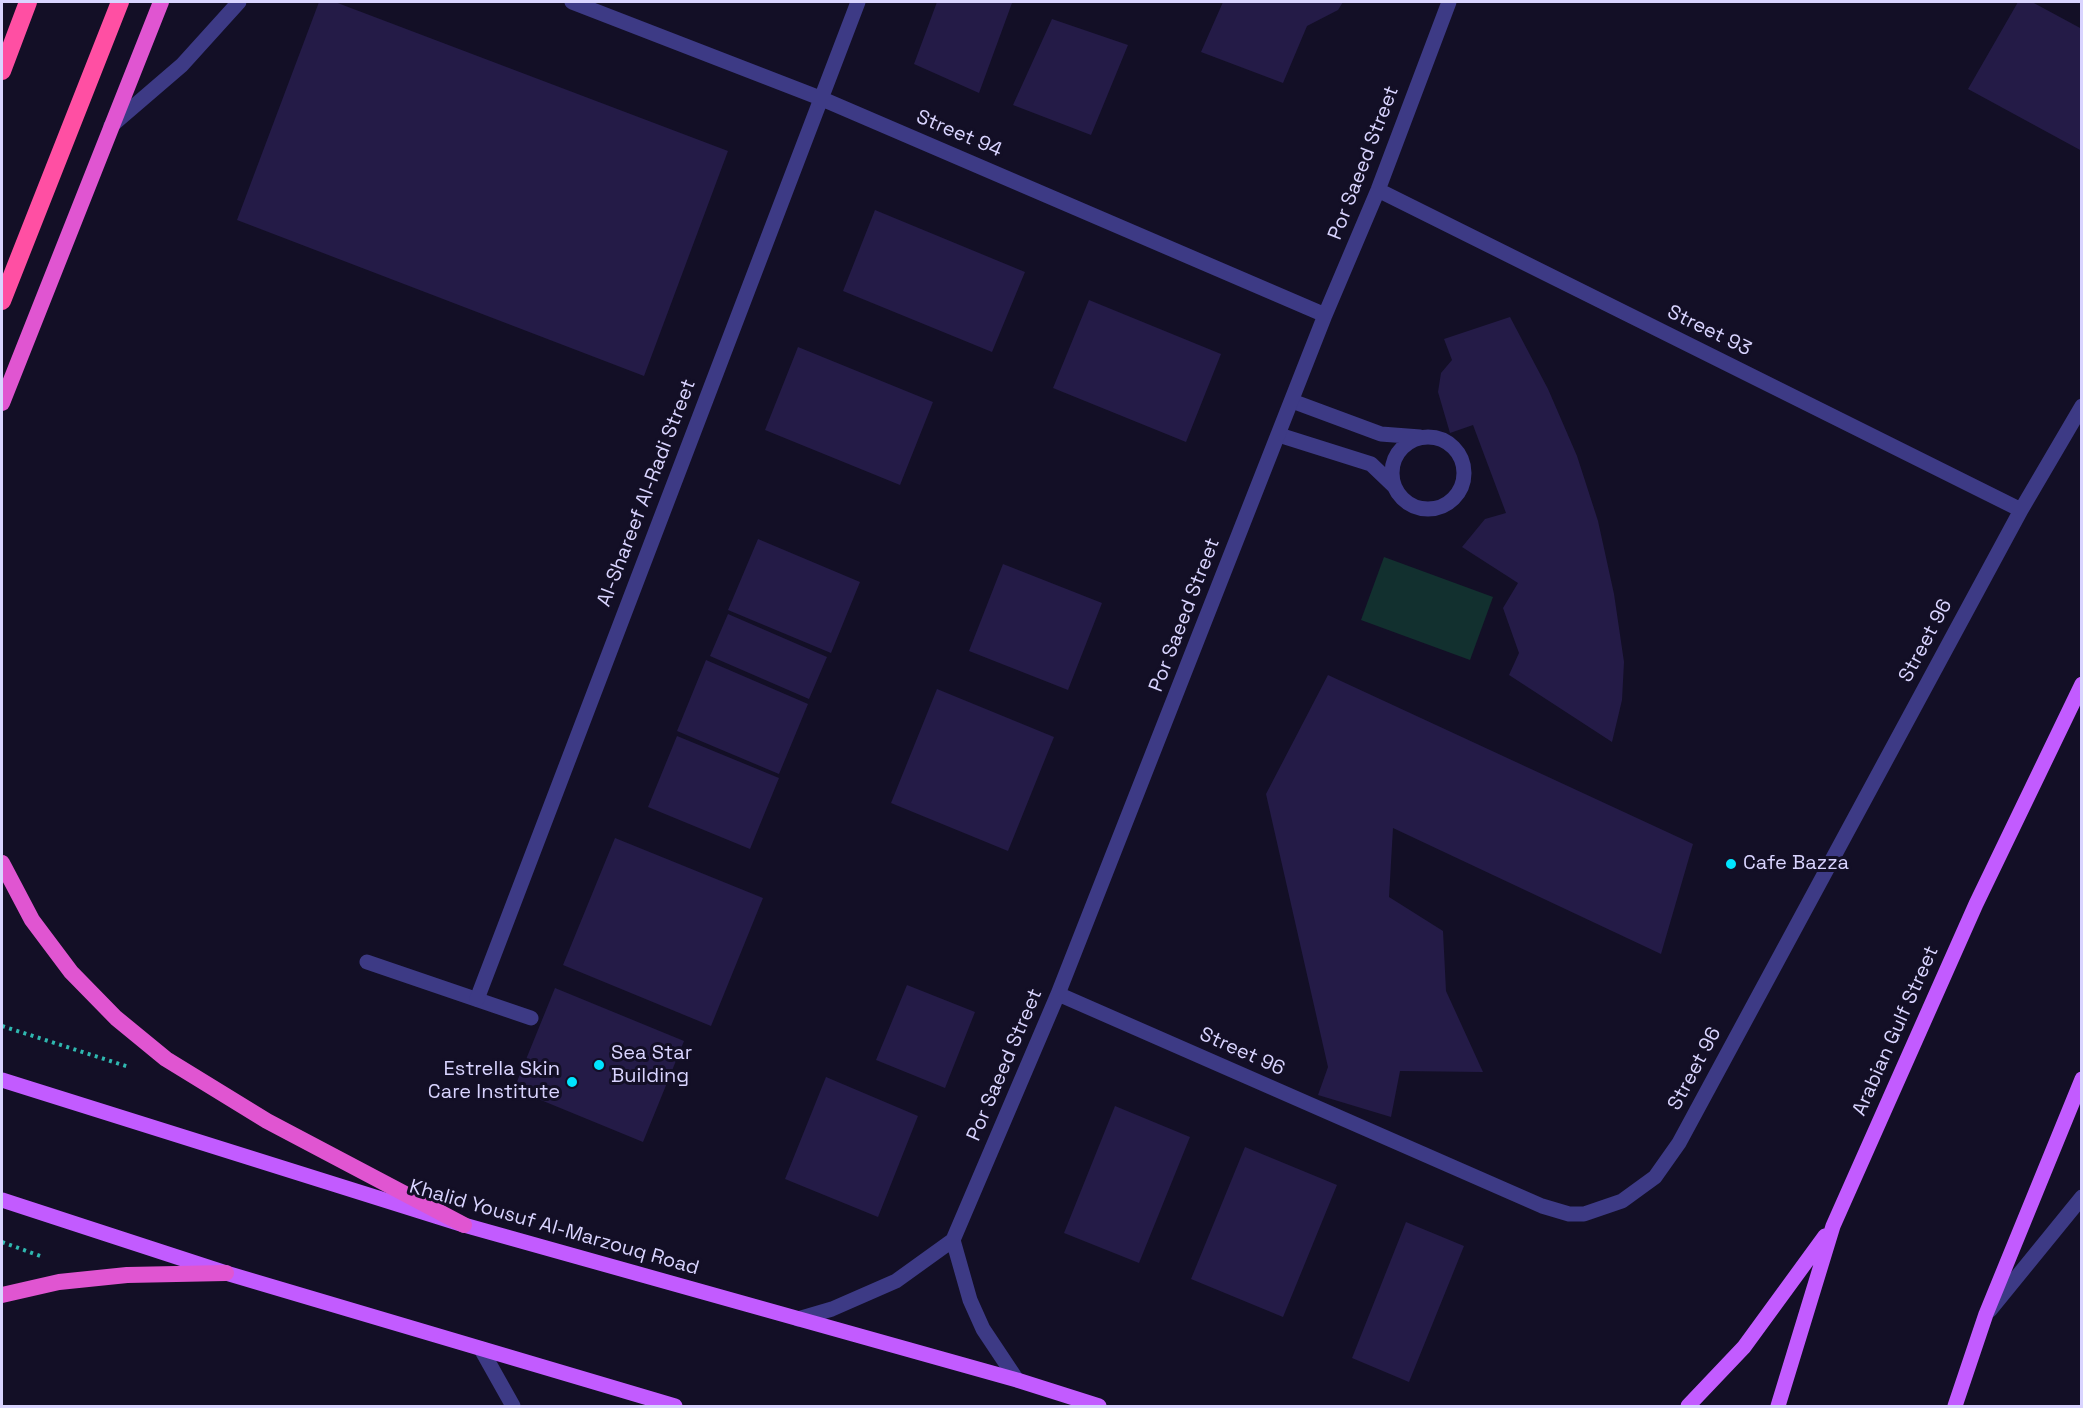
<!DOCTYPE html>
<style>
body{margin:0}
#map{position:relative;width:2083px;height:1408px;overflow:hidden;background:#130f26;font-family:"Space Grotesk",sans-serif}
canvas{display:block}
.frame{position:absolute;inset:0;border:3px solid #d9d4ff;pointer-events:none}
</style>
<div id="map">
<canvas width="2083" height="1408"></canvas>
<div class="frame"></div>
</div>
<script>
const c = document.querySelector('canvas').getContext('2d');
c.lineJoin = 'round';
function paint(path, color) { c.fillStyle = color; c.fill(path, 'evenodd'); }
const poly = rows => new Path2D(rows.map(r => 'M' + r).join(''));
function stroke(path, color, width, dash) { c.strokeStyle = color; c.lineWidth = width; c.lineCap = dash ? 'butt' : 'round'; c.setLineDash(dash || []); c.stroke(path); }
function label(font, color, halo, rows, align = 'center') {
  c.font = font + ' "Space Grotesk",sans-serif'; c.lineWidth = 6; c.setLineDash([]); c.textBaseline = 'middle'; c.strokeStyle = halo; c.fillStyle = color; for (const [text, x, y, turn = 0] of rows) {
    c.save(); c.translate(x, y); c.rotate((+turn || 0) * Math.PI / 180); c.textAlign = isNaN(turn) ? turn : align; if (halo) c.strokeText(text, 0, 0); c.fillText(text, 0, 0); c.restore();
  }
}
paint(poly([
 [1384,557,1493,597,1470,660,1361,620]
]), '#12302f');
paint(poly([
 [319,2,335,2,728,151,644,376,237,220],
 [937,2,1012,3,979,93,914,64],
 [1223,2,1343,2,1338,10,1307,26,1283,83,1201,52],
 [2018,2,2032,2,2082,29,2082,151,1968,89],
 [1052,19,1128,45,1091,135,1013,105],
 [875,210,1025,272,992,352,843,291],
 [1089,300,1221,354,1186,442,1053,388],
 [1510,317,1548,389,1577,456,1598,521,1614,594,1624,662,1622,700,1612,742,1509,675,1519,653,1503,608,1518,583,1462,547,1485,519,1506,513,1473,425,1450,433,1438,392,1441,373,1452,360,1444,339],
 [798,347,933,402,900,485,765,430],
 [758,539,860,582,831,653,728,610],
 [1003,564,1102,603,1068,690,969,651],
 [728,614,827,657,809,699,710,656],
 [706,660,808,704,779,774,677,731],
 [1328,675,1693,844,1661,954,1393,828,1389,897,1443,931,1446,991,1483,1072,1400,1071,1391,1117,1318,1095,1328,1067,1266,794],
 [937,689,1054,737,1008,851,891,803],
 [677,736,779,778,750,849,648,807],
 [615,838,763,898,711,1026,563,965],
 [907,985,975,1012,945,1088,876,1060],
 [555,988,684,1041,643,1142,514,1089],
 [826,1077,918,1116,878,1217,785,1179],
 [1115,1106,1190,1137,1139,1263,1064,1233],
 [1245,1147,1337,1185,1283,1317,1191,1279],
 [1406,1222,1464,1246,1409,1382,1352,1358]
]), '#241b47');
stroke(poly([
 [2,1026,129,1067],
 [2,1242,43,1257]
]), '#2fb8b0', 4, [3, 4.5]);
stroke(poly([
 [1292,401,1381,434,1420,437],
 [1279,435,1371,464,1394,486],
 '1392 473a36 36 0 1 1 72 0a36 36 0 1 1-72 0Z',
 [367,962,531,1018],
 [1990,1310,2082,1197]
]), '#3d3a85', 15);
stroke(poly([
 [572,2,820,98,1325,315],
 [111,126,182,65,239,2],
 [1378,190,2021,510],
 [1058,994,1542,1206,1569,1214,1584,1214,1622,1201,1655,1177,1679,1143,2021,510,2082,406],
 [477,999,858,2],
 [953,1240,970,1300,983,1329,1017,1380],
 [798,1319,832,1309,896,1281,953,1240,1058,994,1325,315,1378,190,1449,2],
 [481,1349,513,1406]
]), '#3d3a85', 15);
stroke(poly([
 [2,1080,464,1225,1017,1380,1099,1406],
 [2,1200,226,1273,675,1406],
 [1688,1406,1744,1347,1825,1236],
 [1778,1406,1833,1226,1976,904,2082,684],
 [1955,1406,1986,1314,2082,1079]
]), '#c25bff', 15);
stroke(poly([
 [2,403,161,2],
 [2,863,32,920,71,972,116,1018,166,1059,267,1121,464,1225],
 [2,1295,59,1282,127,1275,226,1273]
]), '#e055d1', 16);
stroke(poly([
 [2,71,28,2],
 [2,301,120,2]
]), '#ff4fa3', 18);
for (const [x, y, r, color] of [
 [1731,864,6,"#00e5ff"],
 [599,1065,6,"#00e5ff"],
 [572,1082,6,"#00e5ff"]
]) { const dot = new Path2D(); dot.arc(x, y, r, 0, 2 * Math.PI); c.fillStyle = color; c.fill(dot); stroke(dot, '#130f26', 2); }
label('20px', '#d9d4ff', '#130f26', [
 ["Street 94",959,134,23],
 ["Por Saeed Street",1364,163,-69],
 ["Street 93",1709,331,26],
 ["Al-Shareef Al-Radi Street",647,493,-69],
 ["Por Saeed Street",1185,615,-69],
 ["Street 96",1926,641,-62],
 ["Arabian Gulf Street",1896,1031,-66],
 ["Street 96",1242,1052,24],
 ["Por Saeed Street",1005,1065,-67],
 ["Street 96",1695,1069,-62],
 ["Khalid Yousuf Al-Marzouq Road",554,1228,16]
]);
label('20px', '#d9d4ff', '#130f26', [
 ["Cafe Bazza",1743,864],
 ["Sea Star",611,1054],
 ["Building",611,1077],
 ["Estrella Skin",560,1070,"right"],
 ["Care Institute",560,1093,"right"]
], 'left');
</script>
